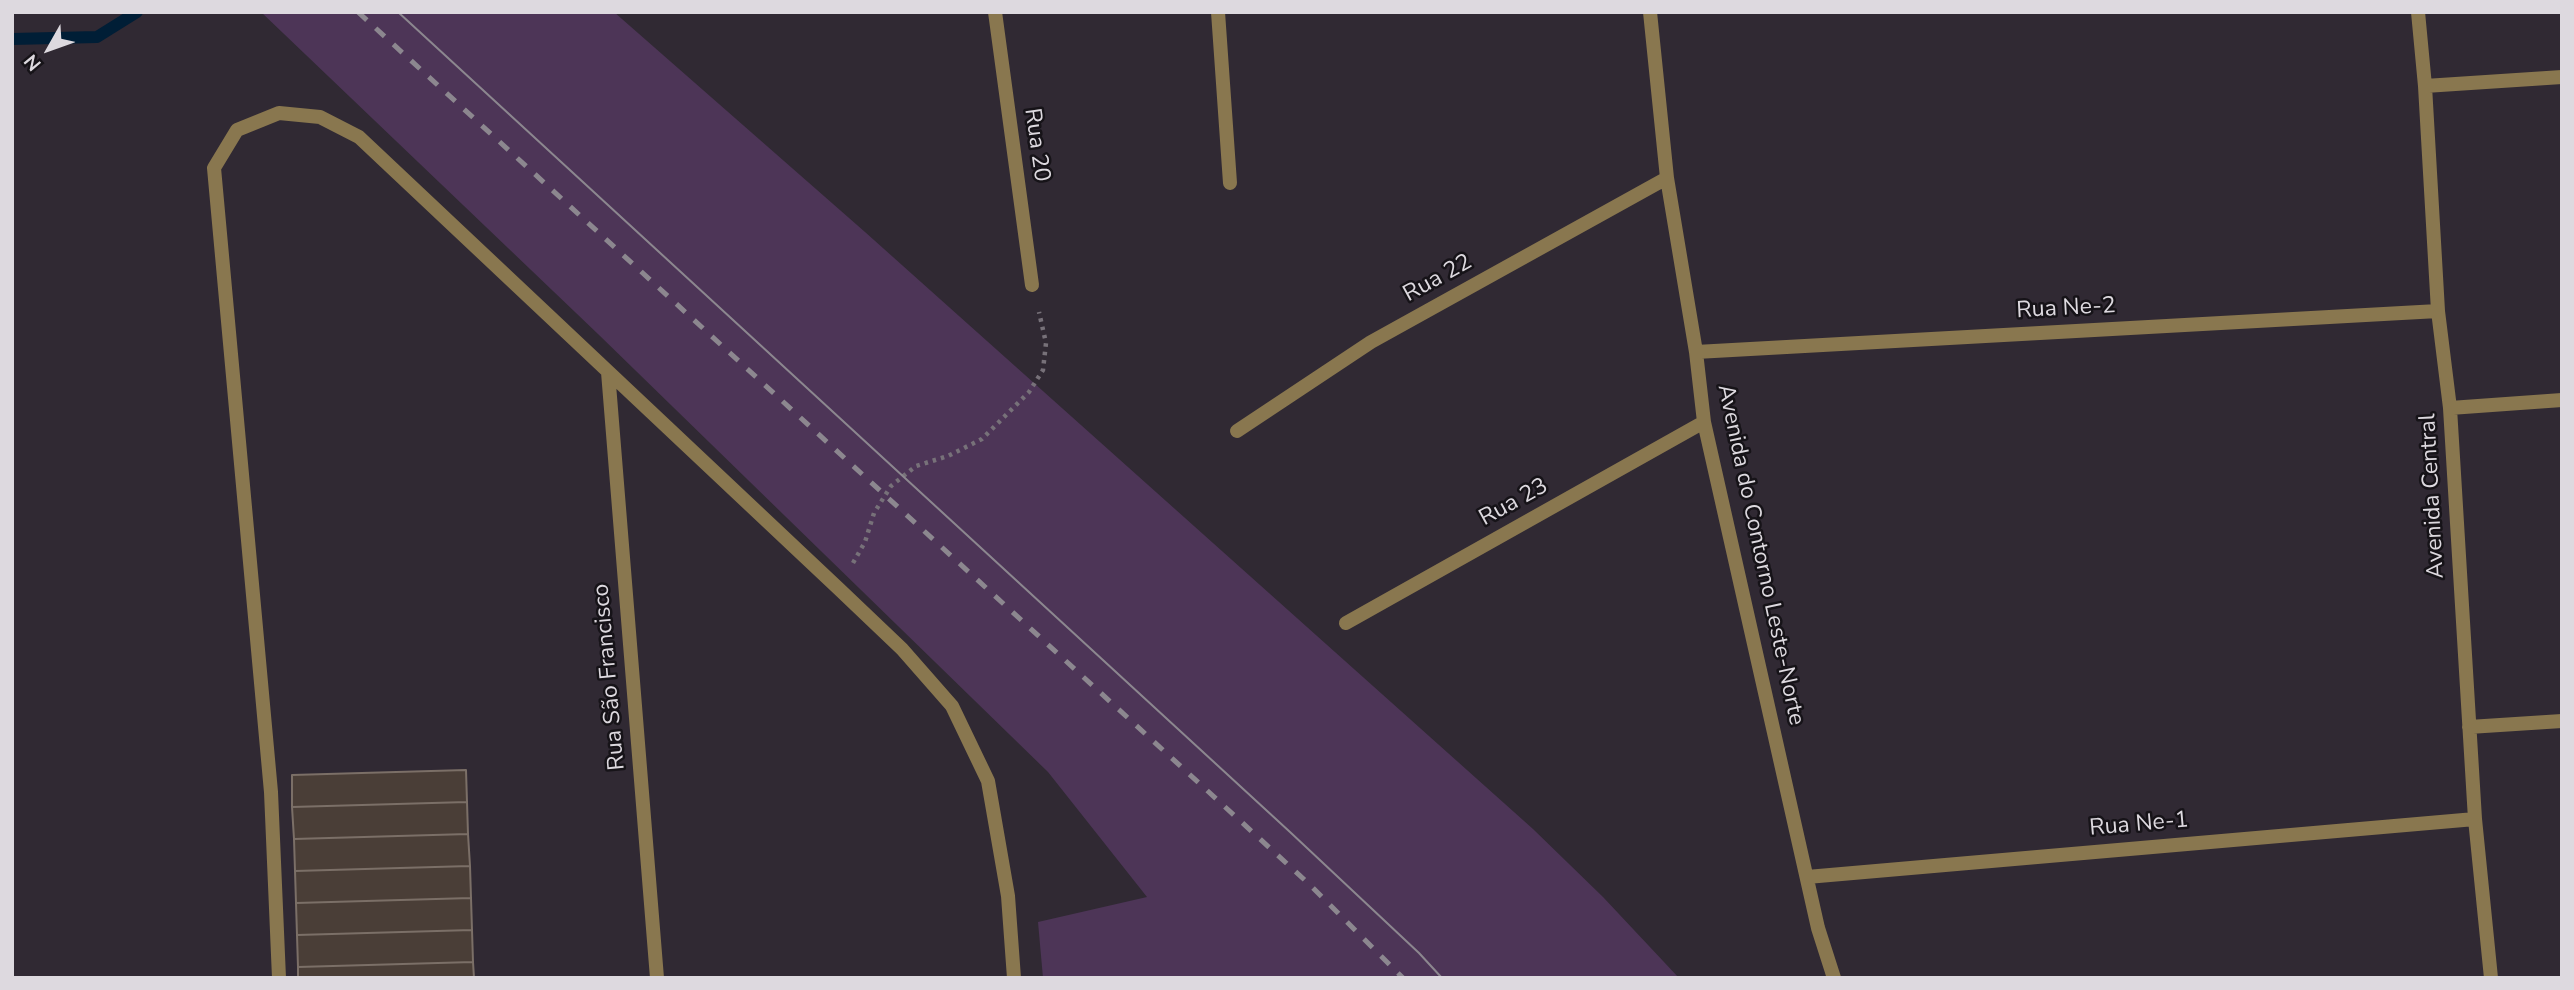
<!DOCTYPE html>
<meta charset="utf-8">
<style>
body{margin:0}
#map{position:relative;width:2574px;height:990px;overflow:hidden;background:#302933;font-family:"Nunito Sans",sans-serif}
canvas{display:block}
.frame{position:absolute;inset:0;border:14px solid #ddd9df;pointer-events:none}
.north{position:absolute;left:14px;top:14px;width:70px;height:70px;-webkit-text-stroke:5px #161318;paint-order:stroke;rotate:230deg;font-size:19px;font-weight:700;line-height:28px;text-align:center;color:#ddd9df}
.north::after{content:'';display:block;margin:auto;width:24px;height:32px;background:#ddd9df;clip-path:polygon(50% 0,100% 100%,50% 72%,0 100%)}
</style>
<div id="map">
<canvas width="2574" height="990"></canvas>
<div class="frame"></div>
<div class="north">N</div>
</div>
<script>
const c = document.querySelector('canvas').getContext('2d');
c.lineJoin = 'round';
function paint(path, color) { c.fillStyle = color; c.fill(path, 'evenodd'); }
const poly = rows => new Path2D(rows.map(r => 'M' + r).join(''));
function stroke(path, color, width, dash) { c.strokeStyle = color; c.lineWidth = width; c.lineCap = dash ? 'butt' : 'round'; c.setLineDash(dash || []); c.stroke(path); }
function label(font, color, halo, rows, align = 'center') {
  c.font = font + ' "Nunito Sans",sans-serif'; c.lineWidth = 5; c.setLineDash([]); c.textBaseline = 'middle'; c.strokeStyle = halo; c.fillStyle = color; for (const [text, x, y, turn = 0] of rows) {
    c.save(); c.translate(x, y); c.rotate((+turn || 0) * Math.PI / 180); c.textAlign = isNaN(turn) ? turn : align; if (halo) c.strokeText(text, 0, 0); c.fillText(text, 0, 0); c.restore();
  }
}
paint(poly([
 [261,12,614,12,865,232,1533,829,1603,897,1679,978,1043,978,1038,922,1147,897,1048,772,598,334]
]), '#4d3557');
stroke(poly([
 [12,39,97,37,137,12]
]), '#001e36', 12);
const building = poly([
 [466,770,467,802,292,807,292,775,466,770],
 [467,802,468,834,294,839,292,807,467,802],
 [468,834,470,866,295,871,294,839,468,834],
 [470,866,471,898,296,903,295,871,470,866],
 [471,898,472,930,297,935,296,903,471,898],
 [472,930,473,962,298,967,297,935,472,930],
 [473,962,474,978,298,978,298,967,473,962]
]);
paint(building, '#4a3e37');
stroke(building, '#7b6f67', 2);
stroke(poly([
 [853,563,865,542,874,513,891,486,916,466,948,456,982,439,1029,392,1043,370,1046,343,1039,312]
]), '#777179', 4.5, [3.5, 5]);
stroke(poly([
 [995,12,1032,285],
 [1218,12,1230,183],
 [1650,12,1667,178,1696,352,1704,422,1818,928,1834,978],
 [2418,12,2425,86,2438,311,2450,408,2475,819,2491,978],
 [2425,86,2562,77],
 [1696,352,2438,311],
 [608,372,657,978],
 [2450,408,2562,400],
 [1237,431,1371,342,1667,178],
 [1346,623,1704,422],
 [2469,727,2562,721],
 [1807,877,2475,819],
 [279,978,271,792,214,168,237,130,279,113,320,117,359,137,839,589,902,649,952,706,988,781,1008,896,1014,978]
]), '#89774f', 14);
stroke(poly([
 [398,12,1290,832,1419,953,1442,978]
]), '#8c878f', 2);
stroke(poly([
 [358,12,1308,883,1403,978]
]), '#8c878f', 5, [12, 12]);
label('23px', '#ddd9df', '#161318', [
 ["Rua 20",1036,145,82],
 ["Rua 22",1438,279,-29],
 ["Rua Ne-2",2066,309,-3],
 ["Avenida Central",2433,496,-93],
 ["Rua 23",1514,503,-29],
 ["Avenida do Contorno Leste-Norte",1760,555,78],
 ["Rua São Francisco",610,677,-95],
 ["Rua Ne-1",2139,825,-5]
]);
</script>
